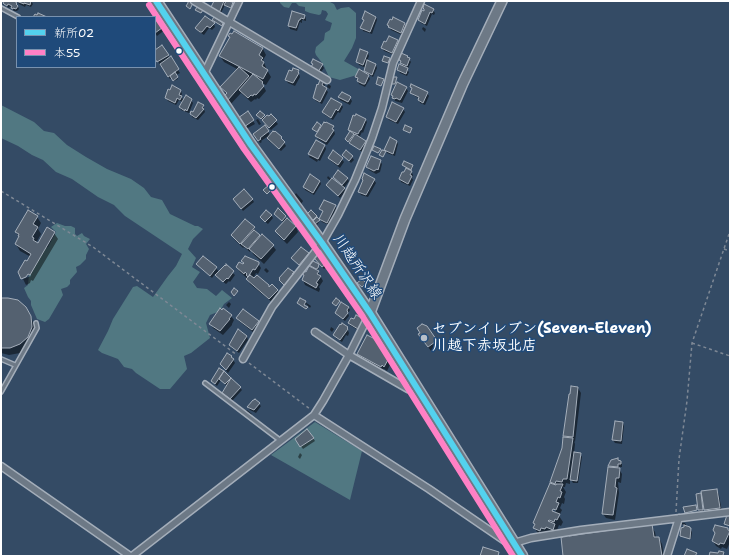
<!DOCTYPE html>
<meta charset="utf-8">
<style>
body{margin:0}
#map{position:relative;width:731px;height:557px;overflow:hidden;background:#344b65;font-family:"Shantell Sans","Klee One",sans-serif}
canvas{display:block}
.frame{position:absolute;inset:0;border:2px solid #fff;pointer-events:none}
.legend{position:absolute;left:16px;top:16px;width:140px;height:52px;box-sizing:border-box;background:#1f4a7a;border:1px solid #7992af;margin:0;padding:5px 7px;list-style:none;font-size:12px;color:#fff}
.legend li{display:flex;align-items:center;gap:8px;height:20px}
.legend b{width:20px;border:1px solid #7992af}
</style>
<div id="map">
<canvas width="731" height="557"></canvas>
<div class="frame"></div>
<ul class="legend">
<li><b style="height:5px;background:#53d2ee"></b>新所02</li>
<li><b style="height:5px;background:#ff80c5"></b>本55</li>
</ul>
</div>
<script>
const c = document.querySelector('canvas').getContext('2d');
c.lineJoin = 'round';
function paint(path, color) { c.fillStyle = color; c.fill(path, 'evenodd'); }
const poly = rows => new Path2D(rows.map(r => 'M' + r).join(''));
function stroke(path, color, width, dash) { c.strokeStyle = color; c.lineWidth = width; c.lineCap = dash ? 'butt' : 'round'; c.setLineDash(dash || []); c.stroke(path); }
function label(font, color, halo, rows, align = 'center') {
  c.font = font + ' "Shantell Sans","Klee One",sans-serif'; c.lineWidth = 3; c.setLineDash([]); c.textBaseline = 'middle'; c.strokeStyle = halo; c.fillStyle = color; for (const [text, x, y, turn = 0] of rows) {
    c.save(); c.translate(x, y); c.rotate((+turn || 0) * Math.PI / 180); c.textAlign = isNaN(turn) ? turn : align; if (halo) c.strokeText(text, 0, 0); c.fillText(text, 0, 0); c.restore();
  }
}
paint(poly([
 [280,1,328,1,334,4,337,10,341,8,349,7,356,13,356,38,352,48,344,61,360,70,357,75,340,80,329,77,323,64,316,55,315,52,316,47,324,40,325,33,330,30,332,23,325,20,328,14,326,11,322,10,321,14,319,15,310,13,305,11,305,7,299,6,296,3,292,3,289,8,284,7,280,3],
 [1,105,34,122,44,131,54,133,67,145,86,157,107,169,131,179,144,188,151,197,162,200,170,214,195,226,198,226,203,229,193,239,188,249,196,258,192,267,200,272,193,282,197,288,207,289,216,296,222,290,232,298,224,304,220,311,210,315,206,323,210,338,191,353,184,356,187,369,170,389,160,389,136,373,132,369,124,367,118,359,102,353,98,350,108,331,113,319,133,287,137,286,153,297,168,276,176,266,182,254,125,216,114,205,98,197,72,179,56,172,43,160,32,155,18,146,1,138],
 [57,223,65,226,71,226,75,228,75,234,77,236,82,233,84,236,90,239,86,244,89,249,86,255,86,259,80,265,76,267,77,272,70,280,70,284,67,287,61,289,63,295,49,319,45,322,37,319,31,305,31,301,28,297,24,288,28,285,29,273,41,250,48,247,56,232,51,227],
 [315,422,362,451,350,500,271,455]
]), '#517882');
paint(poly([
 [5,1,12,1,16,3,19,9,17,11,14,11,10,6,9,8,4,3],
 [17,1,31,1,33,4,31,7,26,5,25,7,19,4],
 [215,1,224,1,226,4,228,1,233,4,231,9,225,5,220,15],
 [433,10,435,13,434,15,432,14,427,26,421,23,419,20],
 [293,12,305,16,306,19,306,21,302,20,302,23,300,22,297,31,290,29,289,26],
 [158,15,166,29,157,36,155,33,155,17],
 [376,17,377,20,372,34,363,31,362,28,364,22,363,19],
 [404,23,406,26,402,35,391,30,388,25],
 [214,24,215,27,212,30,209,28,204,35,198,31,197,28],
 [423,27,426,29,425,32,422,29],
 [234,32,263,49,266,55,263,60,267,70,271,77,266,85,262,83,266,91,259,99,257,98,256,100,255,99,251,102,241,93,230,105,227,102,227,95,221,87,237,69,224,62,220,56,231,38,230,36],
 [397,41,399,44,394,55,384,51,382,48,387,44],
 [162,46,180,73,176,75,178,79,174,81,172,78,170,79,155,57,155,51],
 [361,50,368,53,369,56,367,61,376,65,377,68,373,77,368,74,370,79,365,87,359,84,356,77,367,75,365,71,366,68,359,65,357,62],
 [407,56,411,62,407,70,409,72,407,76,400,73,398,70,402,65,400,60],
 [312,63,322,65,324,68,319,75],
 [298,71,300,77,295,86,288,83,286,80],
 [396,78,396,83,406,88,408,91,402,103,395,101,392,95,396,85,392,84],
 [323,82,325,85,324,87,328,92,322,104,316,101,314,98],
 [328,84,331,86,330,89,327,87],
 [411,86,427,93,429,96,425,105,420,103,419,100,420,99,413,95,411,92,413,89],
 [181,91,182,94,181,96,184,101,191,100,193,103,189,113,181,110,180,107,182,102,179,100,176,105,168,101,166,98],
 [340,95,349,97,352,101,350,105,340,100,339,97],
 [341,104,343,107,340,113,338,112,333,120,325,115,323,112],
 [203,106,205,112,198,120,192,117,191,114],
 [403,109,405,112,398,124,389,120,387,117],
 [260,112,265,118,269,118,271,116,278,124,271,130,266,126,263,119,258,116],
 [248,113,255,124,246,129,239,118],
 [258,119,261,124,259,125,256,120],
 [365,119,367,122,363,133,362,132,359,138,365,142,367,145,362,152,347,141,351,133,349,130],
 [327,123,333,127,335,134,327,145,318,139,317,136,319,133,314,130,321,125,322,127],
 [265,127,270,135,281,137,286,146,281,151,269,141,267,137,261,141,262,142,260,143,254,134],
 [316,141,325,146,326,149,320,161,318,160,317,162,309,157],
 [396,141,398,144,395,156,387,153,386,150],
 [343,155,352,157,354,160,351,163],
 [329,158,341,158,344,162,340,168,331,161],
 [380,161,382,164,380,172,376,174,369,170,367,167],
 [403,165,413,167,411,171,413,175,412,178,413,180,410,186,401,182,400,179,407,168],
 [328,176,332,180,339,185,340,183,334,177,347,178,349,181,344,188,346,191,340,198,327,185,331,181,327,178],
 [374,180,376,183,368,197,361,195,359,192],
 [320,181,321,184,314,195,305,190,304,187],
 [296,193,303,201,301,204,294,196],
 [234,199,252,199,254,202,243,211],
 [335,206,337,209,329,225,322,222,320,219,323,212,321,209],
 [275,214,284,215,286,220,296,227,298,232,287,244,279,236,276,231,284,223],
 [271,215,273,218,268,224,263,220],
 [309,215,316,216,319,222,317,225,314,223,315,221],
 [37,217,41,223,38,229,41,234,36,243,38,244,54,233,58,239,33,281,31,280,30,283,26,285,23,279,31,276,31,274,22,277,22,279,19,272,31,257,20,251,16,244,20,238,16,232],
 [254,228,260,238,273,246,276,250,264,264,253,254,251,250,250,252,244,247,243,248,235,240,232,236],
 [308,254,309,257,301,267,292,258],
 [315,259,329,262,331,264,324,269],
 [243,261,258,263,261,268,258,274,256,273,251,282,277,290,280,295,273,303,250,284,248,279,240,272,237,267,243,266,244,264],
 [197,264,216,268,219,272,226,266,235,275,230,282,229,281,226,284,218,278,215,274,212,278],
 [310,265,318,265,319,268,316,271,318,272,323,281,319,287,320,289,319,292,305,285,303,280,305,276,303,274,306,274,312,269],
 [266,268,269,271,267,273,264,270],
 [1,300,28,312,32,319,35,329,34,339,28,348,20,353,9,355,1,353],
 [229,302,231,304,229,308,226,305],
 [305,302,311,306,310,308,306,304,304,306,307,309,299,304],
 [348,307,350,310,348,313,349,316,345,321,338,316,336,313],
 [222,311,231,316,234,320,232,324,232,325,223,335,213,328,210,324],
 [237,318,258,322,259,325,254,333,239,321],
 [363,320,360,331,351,326,349,324],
 [331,327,334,329,332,332,330,330],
 [347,328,349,333,348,336,346,335,342,342,336,338,335,335],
 [239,331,247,337,248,340,239,353,232,348,230,345],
 [422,339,435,339,438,345,437,347,431,351],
 [382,344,385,349,384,350,389,356,391,363,387,371,384,369,383,371,361,359,358,354],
 [231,356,235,363,228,373,221,364],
 [223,371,242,390,232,401,223,393,228,387,221,380,217,386,212,381],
 [1,376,3,386,1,395],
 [578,388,581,393,575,442,574,441,575,444,574,453,580,454,582,457,578,483,573,483,570,478,570,484,566,483,565,487,563,487,566,492,564,497,565,499,564,504,562,503,560,508,562,510,559,516,563,522,561,526,559,525,557,530,558,532,538,534,535,528,535,526,534,523,553,485,551,482,566,438,564,436],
 [552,504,557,514,555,514,550,505],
 [255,400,261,406,256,413,250,410,248,407],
 [247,410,252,414,250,416,245,412],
 [623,423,624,426,622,444,615,443,613,440],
 [313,438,315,441,303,449,298,442],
 [300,453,302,455,300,459,298,457],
 [619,461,621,462,622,464,622,467,619,467,619,469,622,474,621,483,618,482,619,493,615,520,606,518,603,514,611,468,610,466],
 [717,490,719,495,722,512,708,514,703,507,704,513,687,515,686,514,700,511,700,494,703,499],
 [681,522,685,523,686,525,685,526,689,527,692,532,691,539,681,535,685,526,682,524],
 [651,526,655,532,656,538,659,538,662,544,664,556,564,556,569,537],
 [728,529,730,532,730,542,727,549,722,547,721,549,716,546,713,541]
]), '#0007');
const building = poly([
 [4,1,14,1,17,3,16,4,18,6,16,9,13,8,13,9,11,8,12,6,8,4,7,6,4,4,3,3,4,1],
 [16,1,31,1,30,5,24,3,24,4,16,1],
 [188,1,193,3,190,9,186,6,188,3,188,1],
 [214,1,224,1,219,13,210,9,214,1],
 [226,1,233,2,231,8,224,5,226,1],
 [424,4,434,9,432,13,430,12,425,24,418,20,422,10,424,11,424,9,423,8,424,4],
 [198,6,203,10,201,13,195,10,198,6],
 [292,11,305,15,304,19,301,18,300,20,299,20,296,28,288,26,292,11],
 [365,11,376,17,370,32,360,28,364,20,362,19,365,11],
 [38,13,47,17,33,17,35,14,37,15,38,13],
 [159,14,166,25,155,33,155,17,153,17,159,14],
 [205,16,215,23,210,28,207,26,202,32,200,32,195,28,205,16],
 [214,17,223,23,222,26,212,20,214,17],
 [393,17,405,23,401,33,388,27,389,26,387,25,390,19,392,20,393,17],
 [234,31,263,48,259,55,263,58,261,60,264,62,262,66,268,70,263,79,219,56,230,37,228,36,230,33,232,34,234,31],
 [389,36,398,40,392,53,381,48,384,41,386,42,389,36],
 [162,45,169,55,157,62,155,59,155,50,162,45],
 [360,49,368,52,363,65,356,62,360,49],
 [401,53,408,56,407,57,410,58,407,66,400,63,401,61,399,60,401,53],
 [171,56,179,69,168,77,160,64,171,56],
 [384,56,390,58,388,63,382,61,384,56],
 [313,59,323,64,318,72,310,68,313,64,311,63,313,59],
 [367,60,376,64,372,75,364,71,367,60],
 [399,64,408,68,406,74,397,70,399,64],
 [239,67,249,76,227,101,223,97,227,93,220,87,239,67],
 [293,68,299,70,298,72,299,73,293,83,285,80,289,70,292,71,293,68],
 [359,69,369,75,365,84,363,84,357,81,358,78,355,77,359,69],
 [175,72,178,77,173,81,170,76,175,72],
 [253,74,263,82,262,83,264,86,256,95,254,94,253,96,251,95,248,98,239,90,253,74],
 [378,77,384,79,381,86,376,84,378,77],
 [393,77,397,77,395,84,391,84,393,77],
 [320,80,324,81,322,85,327,88,320,102,313,98,317,84,318,85,320,80],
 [397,82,407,87,400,100,396,98,395,99,392,98,393,96,391,95,397,82],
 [411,84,428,92,423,103,418,100,419,97,410,93,412,88,410,87,411,84],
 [172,85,181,90,179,95,182,96,180,100,177,98,175,103,165,98,168,89,170,90,172,85],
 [342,92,350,96,351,97,348,102,338,97,342,92],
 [186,95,192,99,187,111,185,109,185,111,179,107,186,95],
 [331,98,342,104,338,111,336,109,331,118,322,112,331,98],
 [198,102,204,105,202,108,204,109,196,118,190,114,191,111,193,112,198,102],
 [392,102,404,108,396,122,386,117,392,102],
 [248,111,254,120,244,127,238,118,248,111],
 [260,111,265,115,261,119,256,115,260,111],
 [271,114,277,120,269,128,262,120,267,115,269,116,271,114],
 [356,114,366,119,361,130,360,130,358,134,348,130,353,115,355,116,356,114],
 [317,122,321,125,317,132,312,129,317,122],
 [324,122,325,123,326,122,334,126,332,129,334,130,326,142,315,136,324,122],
 [265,125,269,131,260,138,261,139,258,141,253,134,265,125],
 [405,125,412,128,410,133,403,130,405,125],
 [273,131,274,132,275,131,282,137,281,138,285,142,279,149,267,138,273,131],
 [350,131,354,134,348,142,345,139,350,131],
 [355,134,366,141,360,150,349,143,355,134],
 [390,137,397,141,393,154,384,150,390,137],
 [316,140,325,145,318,159,308,154,316,140],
 [374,146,381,149,378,153,372,150,374,146],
 [333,150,343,158,338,165,328,158,333,150],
 [346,150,353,156,349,161,342,155,346,150],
 [382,150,386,151,383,157,379,155,382,150],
 [371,156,381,160,378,170,377,169,374,171,366,167,371,156],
 [404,161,413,165,411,170,402,165,404,161],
 [406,168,412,171,410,175,412,176,408,184,399,179,402,172,404,172,406,168],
 [338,170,348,178,342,185,333,177,338,170],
 [364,173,375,179,366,195,358,192,363,180,362,179,364,173],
 [310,174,320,181,313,193,303,187,310,174],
 [332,178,345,188,338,196,326,185,332,178],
 [269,185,272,189,267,194,263,190,269,185],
 [244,189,253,199,241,209,233,199,244,189],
 [324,200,336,205,327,223,319,219,323,211,319,209,324,200],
 [278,208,286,216,282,221,274,214,278,208],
 [28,210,38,216,33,224,38,227,32,237,34,238,33,240,38,243,47,227,55,232,30,275,28,274,26,277,21,279,18,272,25,260,27,261,31,254,15,244,19,236,18,236,19,234,15,232,28,210],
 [266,210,272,215,265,222,260,217,266,210],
 [311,210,317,216,313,220,307,214,311,210],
 [317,217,320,220,315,224,312,222,317,217],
 [287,218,296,226,284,240,275,231,287,218],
 [245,219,255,227,240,244,231,235,245,219],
 [254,230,260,235,248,249,241,244,254,230],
 [262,234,274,245,261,259,249,249,262,234],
 [301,247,309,253,299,265,291,258,301,247],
 [321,249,330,261,322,267,314,258,321,249],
 [203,256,217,267,210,276,196,264,203,256],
 [245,256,259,262,259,264,255,270,253,269,248,277,246,275,247,274,245,272,244,274,236,267,239,262,243,264,244,263,241,261,245,256],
 [311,260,319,264,318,268,316,269,309,265,311,260],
 [226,264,234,271,228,279,227,278,223,282,215,275,225,265,226,266,226,264],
 [309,266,319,271,317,274,321,276,316,283,318,284,316,288,302,280,304,275,302,274,304,271,306,272,309,266],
 [288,268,294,272,292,274,294,275,284,285,279,280,280,279,279,278,288,268],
 [250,275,254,278,257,275,269,285,269,287,272,284,278,290,269,299,246,279,250,275],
 [362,279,366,283,362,287,357,283,362,279],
 [234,288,238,291,234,296,231,292,234,288],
 [349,290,352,295,347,298,344,293,349,290],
 [1,298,8,298,18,300,26,307,31,316,32,327,28,337,20,344,10,348,1,348,1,298],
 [300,298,306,301,304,305,308,307,306,309,297,303,300,298],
 [336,298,340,301,336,306,332,303,336,298],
 [341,302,349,307,347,310,348,313,343,319,335,313,341,302],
 [220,308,222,310,223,308,232,315,229,319,230,319,220,331,209,324,220,308],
 [243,309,259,321,252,330,236,318,243,309],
 [356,315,364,319,358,329,348,323,351,318,354,319,356,315],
 [342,323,348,327,347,328,348,329,340,340,333,335,340,324,341,325,342,323],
 [422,324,427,326,436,339,435,342,428,347,418,334,420,333,417,328,422,324],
 [238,329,247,336,237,351,229,345,238,329],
 [367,335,383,343,380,347,387,351,389,358,384,367,382,365,381,367,357,354,367,335],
 [227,353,232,356,231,357,234,359,226,370,220,364,227,353],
 [219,368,224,371,215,384,211,381,219,368],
 [224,371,231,378,225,384,219,379,224,371],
 [231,378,241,387,230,399,222,393,231,378],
 [571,386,578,387,573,437,563,436,569,394,570,394,571,386],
 [255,399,260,403,254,410,247,407,253,400,254,400,255,399],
 [615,421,623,422,621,441,612,440,615,421],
 [307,429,314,438,300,447,295,439,307,429],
 [563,437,573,438,567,479,563,479,562,482,556,481,555,484,550,482,562,448,563,437],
 [574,452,581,453,577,481,570,480,574,452],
 [618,458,618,460,621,461,621,464,618,464,618,467,608,466,611,460,618,458],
 [608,467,620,468,619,478,616,478,615,487,617,488,613,515,602,514,608,467],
 [550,483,556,485,556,484,563,484,560,491,562,492,560,498,558,497,556,502,559,503,556,510,553,509,552,511,560,514,557,520,555,519,554,522,549,520,548,521,555,524,553,530,546,527,545,529,541,528,540,531,533,528,535,524,533,523,550,483],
 [717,489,720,508,704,510,701,491,717,489],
 [701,493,703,510,698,510,696,494,701,493],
 [696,505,697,510,685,513,683,507,696,505],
 [727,515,730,516,730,526,724,524,727,515],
 [652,524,654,537,659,537,662,556,561,556,563,556,561,537,563,537,563,535,569,535,569,536,652,524],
 [684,525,690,527,690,528,691,528,690,539,680,536,681,528,684,527,684,525],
 [715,525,728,528,728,530,730,531,724,544,720,543,719,545,712,541,715,533,713,530,715,525],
 [483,547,499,552,498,556,480,556,483,547],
 [687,549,697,553,695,556,684,556,687,549],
 [719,551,724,552,723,555,725,556,709,556,710,552,718,553,719,551]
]);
paint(building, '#546170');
stroke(building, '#a4aeba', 1);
const lane = poly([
 [1,8,18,17],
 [1,359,15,365],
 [205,383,281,441],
 [1,392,37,328,36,323]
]);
const street = poly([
 [194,1,327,80],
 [204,74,239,1],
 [315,332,349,355,408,389,415,385],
 [243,359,272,307,322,243,338,215,355,180,372,138,382,108,393,63,421,1],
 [314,415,429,489,505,541,514,543,531,538,581,530,730,512],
 [1,466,130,556],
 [132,556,314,415,323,401,349,355,370,313],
 [667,556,679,518]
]);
const secondary = poly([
 [370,313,405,219,463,83,502,1]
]);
const primary = poly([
 [156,1,251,145,322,243,370,313,522,556]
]);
stroke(lane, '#a4aeba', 6);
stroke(street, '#a4aeba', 9);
stroke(secondary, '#a4aeba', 12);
stroke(primary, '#a4aeba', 13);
stroke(poly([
 [1,191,93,247,237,355],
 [724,249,730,251],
 [692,343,730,356],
 [249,363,310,409],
 [676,512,679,459,687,401,692,343,730,231]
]), '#7e8895', 1.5, [3, 3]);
stroke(lane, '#6d7986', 3);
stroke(street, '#6d7986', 6);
stroke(secondary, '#6d7986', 9);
stroke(primary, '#6d7986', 10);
stroke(poly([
 [156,1,251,145,322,243,370,313,522,556]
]), '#53d2ee', 6);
stroke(poly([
 [149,5,244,149,315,248,363,317,513,556]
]), '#ff80c5', 6);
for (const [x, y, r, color] of [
 [179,51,3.5,"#fff"],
 [272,187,3.5,"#fff"],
 [424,338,4,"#b8c0c9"]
]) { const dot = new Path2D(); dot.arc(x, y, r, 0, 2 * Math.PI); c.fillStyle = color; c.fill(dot); stroke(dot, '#1f4a7a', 1.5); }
label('15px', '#fff', '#1f4a7a', [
 ["川越所沢線",357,267,56]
]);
label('bold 15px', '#fff', '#1f4a7a', [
 ["セブンイレブン(Seven-Eleven)",432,329],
 ["川越下赤坂北店",432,346]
], 'left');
</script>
